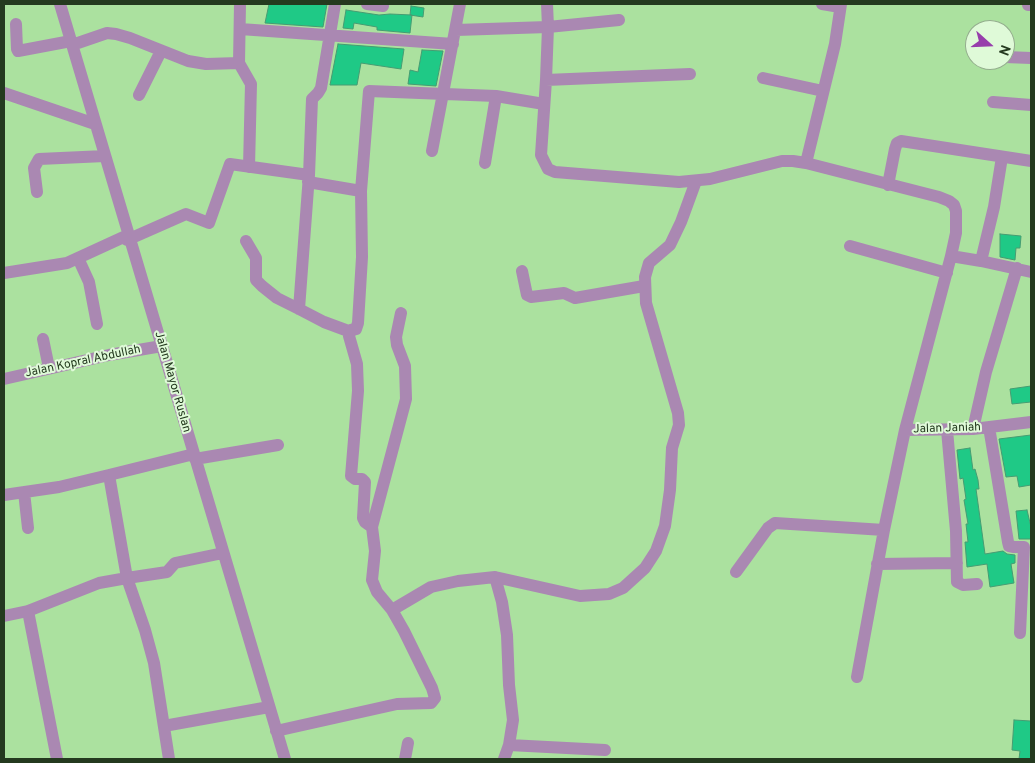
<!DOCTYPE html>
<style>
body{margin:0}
#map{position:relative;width:1035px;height:763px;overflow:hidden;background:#abe19f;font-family:Overpass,sans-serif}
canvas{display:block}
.frame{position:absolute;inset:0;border:5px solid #243a1f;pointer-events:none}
.north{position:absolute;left:965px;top:20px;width:50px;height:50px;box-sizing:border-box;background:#dffad8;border:1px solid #94ad8e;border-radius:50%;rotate:110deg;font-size:14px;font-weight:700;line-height:20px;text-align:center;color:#243a1f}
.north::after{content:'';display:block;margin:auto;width:18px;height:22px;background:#973eab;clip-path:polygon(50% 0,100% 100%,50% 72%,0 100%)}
</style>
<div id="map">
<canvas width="1035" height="763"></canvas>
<div class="frame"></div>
<div class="north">N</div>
</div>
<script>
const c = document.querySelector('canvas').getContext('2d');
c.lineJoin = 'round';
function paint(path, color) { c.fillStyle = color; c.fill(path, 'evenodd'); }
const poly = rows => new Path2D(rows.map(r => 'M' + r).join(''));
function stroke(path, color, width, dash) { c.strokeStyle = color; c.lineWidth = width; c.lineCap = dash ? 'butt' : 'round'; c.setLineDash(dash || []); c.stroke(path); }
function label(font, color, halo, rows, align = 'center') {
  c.font = font + ' Overpass,sans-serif'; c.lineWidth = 4; c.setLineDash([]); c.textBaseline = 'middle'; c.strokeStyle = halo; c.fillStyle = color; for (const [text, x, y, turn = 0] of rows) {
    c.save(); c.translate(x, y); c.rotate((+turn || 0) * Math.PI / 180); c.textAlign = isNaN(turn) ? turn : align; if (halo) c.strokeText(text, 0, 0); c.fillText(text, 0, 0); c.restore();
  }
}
const building = poly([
 [269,4,327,4,323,27,265,23,269,4],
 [411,6,424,8,423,17,410,15,411,6],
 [346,10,379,15,390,14,412,15,410,33,377,30,377,27,354,23,353,29,343,28,346,10],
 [338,44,404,49,401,69,361,63,357,85,330,85,338,44],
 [422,50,443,51,436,86,408,84,410,70,418,72,422,50],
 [1000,234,1021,236,1020,248,1016,248,1015,260,1000,257,1000,234],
 [1031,386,1031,402,1012,404,1010,389,1031,386],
 [1031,435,1031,485,1019,487,1017,476,1006,477,999,439,1031,435],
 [970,448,973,470,975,469,978,480,979,489,976,489,985,554,1003,551,1007,554,1015,555,1015,563,1011,564,1014,583,990,587,987,564,967,567,965,542,968,542,966,524,968,524,964,500,966,499,963,478,960,479,957,450,970,448],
 [1027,510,1031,527,1031,539,1019,539,1016,511,1027,510],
 [1014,720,1031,721,1031,759,1019,759,1020,751,1012,750,1014,720]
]);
paint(building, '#1fc986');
stroke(building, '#469c72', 1);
stroke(poly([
 [60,4,285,759],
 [240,4,239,63,251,84,249,167],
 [367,4,383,6],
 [547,4,548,27,546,80,690,74],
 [822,4,840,7],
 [1028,5,1031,5],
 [16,24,17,49,18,51,71,41],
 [240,29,453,44],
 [456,30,548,27,619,20],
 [72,45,107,33,116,34,130,38,188,61,206,64,239,63],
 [1005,57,1031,58],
 [763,78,823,91],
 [546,80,541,155,548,169,555,172,679,182,710,179,782,161,793,161,806,163,939,197,949,201,954,205,956,211,956,233,951,256,905,430],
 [4,93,95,124],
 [139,95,161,51],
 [993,102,1031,105],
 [432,151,460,4],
 [485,163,496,96],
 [806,163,835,44,841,4],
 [308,182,361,191],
 [888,185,895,149,897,143,901,141,1031,161],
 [37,192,34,168,39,159,105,156],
 [127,240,186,214,209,223,230,164,309,175],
 [246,241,256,258,256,280,262,286,277,298,299,309,324,322,351,332],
 [850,246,947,273],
 [951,256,981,261,1031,272],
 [78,258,89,282,97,324],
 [981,261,994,207,1002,157],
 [522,271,527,295,531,297,564,293,575,298,644,286],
 [4,273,67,263,128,235],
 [299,309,309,175,312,99,318,93,321,88,335,4],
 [43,339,49,368],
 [4,379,109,355,162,346],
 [989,427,1008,542,1009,546,1014,547,1024,547,1020,633],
 [973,429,986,372,1017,268],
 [947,430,956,531,957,582,963,585,977,584],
 [195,459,278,445],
 [109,475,194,454],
 [24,492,28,528],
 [4,495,59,487,109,475,127,578,167,572,175,563,223,553],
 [372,527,365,522,363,518,365,482,362,479,355,479,351,476,358,391,357,364,349,336,351,330,356,329,358,323,362,257,361,191,369,91,496,96,544,104],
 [877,564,957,563],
 [736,572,768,528,775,523,884,530],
 [392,610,431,587,458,581,495,577],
 [28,611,57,759],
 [4,616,28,611,99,583,127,578,145,630,154,663,169,759],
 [857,677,884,530,905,430,973,429,1031,422],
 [164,726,269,707],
 [276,731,397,704,431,703,435,698,432,688,404,631,392,610,377,592,372,580,375,551,372,527,406,399,405,366,397,345,396,337,401,313],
 [509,745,513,720,509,685,507,635,502,602,495,577,580,596,609,594,623,588,645,568,656,551,665,526,670,490,672,448,679,425,678,413,646,303,645,277,649,263,670,245,681,222,696,181],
 [405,759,408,743],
 [504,759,509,745,605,750]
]), '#aa88b2', 12);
label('12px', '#243a1f', '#dffad8', [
 ["Jalan Kopral Abdullah",83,362,-12],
 ["Jalan Mayor Ruslan",172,382,74],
 ["Jalan Janiah",947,429,-2]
]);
</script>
